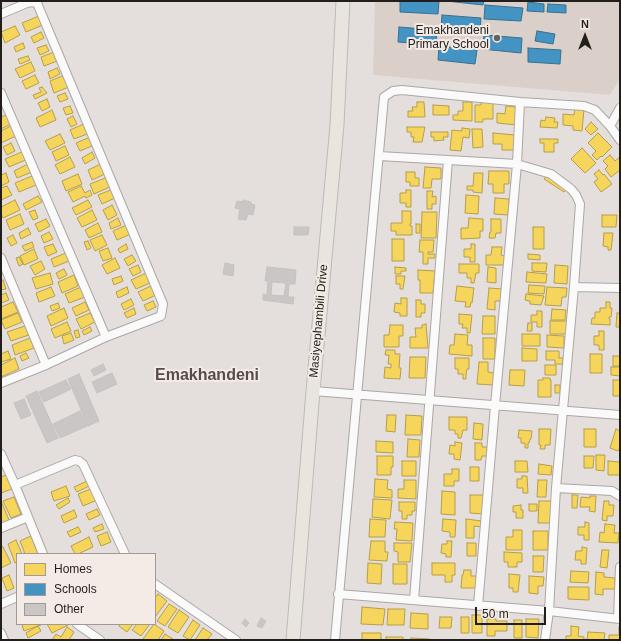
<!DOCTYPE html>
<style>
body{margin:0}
#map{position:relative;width:621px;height:641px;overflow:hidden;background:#e4dfdc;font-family:Arial,sans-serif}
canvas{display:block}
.frame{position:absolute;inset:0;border:2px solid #211e1c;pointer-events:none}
.legend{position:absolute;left:16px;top:553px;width:140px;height:72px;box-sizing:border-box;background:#f4ebe6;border:1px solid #a09995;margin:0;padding:5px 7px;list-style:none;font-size:12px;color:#211e1c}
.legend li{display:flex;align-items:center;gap:8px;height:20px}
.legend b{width:20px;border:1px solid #a09995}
.north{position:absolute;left:565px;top:16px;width:40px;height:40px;-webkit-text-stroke:3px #f4ebe6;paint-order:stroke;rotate:0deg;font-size:11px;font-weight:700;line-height:16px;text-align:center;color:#211e1c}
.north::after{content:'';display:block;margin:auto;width:14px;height:18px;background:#211e1c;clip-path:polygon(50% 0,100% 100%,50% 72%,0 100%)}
.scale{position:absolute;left:475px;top:607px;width:71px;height:18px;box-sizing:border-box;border:2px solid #211e1c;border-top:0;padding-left:5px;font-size:12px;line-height:14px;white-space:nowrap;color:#211e1c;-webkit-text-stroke:3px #f4ebe6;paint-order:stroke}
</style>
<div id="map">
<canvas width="621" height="641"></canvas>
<div class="frame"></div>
<ul class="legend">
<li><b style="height:11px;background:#f6d55c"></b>Homes</li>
<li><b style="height:11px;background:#4393c3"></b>Schools</li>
<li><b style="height:11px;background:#cac6c5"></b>Other</li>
</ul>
<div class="north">N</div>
<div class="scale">50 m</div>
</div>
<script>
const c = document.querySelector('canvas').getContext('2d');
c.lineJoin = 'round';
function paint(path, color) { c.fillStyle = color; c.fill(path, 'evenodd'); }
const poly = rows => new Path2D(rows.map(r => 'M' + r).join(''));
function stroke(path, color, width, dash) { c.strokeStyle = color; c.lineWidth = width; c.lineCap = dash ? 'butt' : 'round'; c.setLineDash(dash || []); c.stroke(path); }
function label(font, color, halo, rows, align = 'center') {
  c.font = font + ' Arial,sans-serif'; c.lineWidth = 4; c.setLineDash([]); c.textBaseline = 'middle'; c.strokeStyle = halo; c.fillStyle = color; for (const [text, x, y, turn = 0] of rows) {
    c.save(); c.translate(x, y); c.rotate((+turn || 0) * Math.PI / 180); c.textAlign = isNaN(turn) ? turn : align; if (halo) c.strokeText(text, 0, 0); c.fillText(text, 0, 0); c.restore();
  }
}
paint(poly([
 [375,1,620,1,620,79,610,95,373,75]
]), '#dad0c9');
const homes = poly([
 [39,16,43,25,26,32,22,23,39,16],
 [15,26,20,35,5,43,1,32,15,26],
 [41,32,44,38,34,43,31,37,41,32],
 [23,43,25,48,16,52,14,47,23,43],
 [46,45,49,51,40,55,37,48,46,45],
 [57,51,60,60,44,66,41,57,57,51],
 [28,56,30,60,20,64,18,59,28,56],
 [31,62,35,71,20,78,15,69,31,62],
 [57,68,60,74,50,79,48,72,57,68],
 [35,75,39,83,26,89,22,81,35,75],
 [65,75,69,87,54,93,50,81,65,75],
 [42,87,47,93,35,99,33,95,41,92,39,88,42,87],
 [65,93,68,99,60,102,57,96,65,93],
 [47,99,50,107,42,111,38,103,47,99],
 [417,102,424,102,425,117,408,117,408,111,413,111,412,107,417,107,417,102],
 [463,102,472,102,472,121,453,120,453,115,458,115,458,111,463,111,463,102],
 [481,102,493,102,493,119,483,119,483,122,475,122,475,105,481,105,481,102],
 [433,105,449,106,449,115,433,115,433,105],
 [70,106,73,113,66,115,63,108,70,106],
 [506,106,517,107,517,125,497,123,497,113,505,114,506,106],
 [575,109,584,109,582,131,573,130,573,126,563,125,563,114,574,115,575,109],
 [52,110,56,120,40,127,36,118,52,110],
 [8,114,13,123,1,129,1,117,8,114],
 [73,116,77,124,71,127,67,119,73,116],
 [546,117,555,118,554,122,558,122,557,128,540,127,541,120,545,121,546,117],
 [591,122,598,129,591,135,585,129,591,122],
 [86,123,90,133,74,139,70,130,86,123],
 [13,125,18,135,1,143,1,131,13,125],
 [407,127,425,127,422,142,413,142,414,137,411,137,411,132,407,132,407,127],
 [462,128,470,129,469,138,463,137,461,151,450,150,452,130,462,131,462,128],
 [472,129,482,129,483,147,473,148,472,129],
 [431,132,448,132,448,137,443,137,444,140,434,141,434,137,431,137,431,132],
 [493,133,515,135,515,150,502,150,502,144,493,144,493,133],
 [598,133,612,147,602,157,601,156,597,160,592,155,596,151,588,143,598,133],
 [60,134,65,143,50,150,45,141,60,134],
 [90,137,94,145,80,151,76,143,90,137],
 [540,139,558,139,558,143,554,143,554,152,544,152,544,143,540,143,540,139],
 [11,143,15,151,7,155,3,147,11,143],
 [65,146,69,155,56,161,52,152,65,146],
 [582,148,596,163,585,173,571,159,582,148],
 [24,151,28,159,9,167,5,159,24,151],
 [92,152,95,158,85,164,82,158,92,152],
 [610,155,615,161,620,157,620,170,611,177,605,169,608,166,603,161,610,155],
 [70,157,75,167,60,174,55,165,70,157],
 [103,163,107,173,92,180,88,170,103,163],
 [28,164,32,172,17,178,14,171,28,164],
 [425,167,441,168,441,179,432,179,431,188,423,188,425,167],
 [599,170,603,175,604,174,612,184,601,192,594,182,598,179,594,174,599,170],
 [489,171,509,171,509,184,504,184,504,193,493,193,493,184,488,184,489,171],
 [406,172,415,172,415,178,419,178,419,186,410,186,410,182,406,182,406,172],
 [6,173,9,182,1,186,1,175,6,173],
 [474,173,483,173,482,193,473,192,473,190,467,190,467,186,473,186,474,173],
 [78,174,82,184,66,191,62,181,78,174],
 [547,175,567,188,564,192,544,179,547,175],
 [32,176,36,185,19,192,15,183,32,176],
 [108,177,112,186,94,194,90,184,108,177],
 [7,186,12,195,1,200,1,188,7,186],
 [81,186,85,193,90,190,92,195,86,198,85,196,73,202,68,192,81,186],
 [113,189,117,197,102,204,98,195,113,189],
 [406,190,411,190,411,207,406,207,406,203,400,203,400,193,406,193,406,190],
 [427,191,433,191,432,197,436,196,436,204,432,204,432,209,427,209,427,191],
 [466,195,479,196,478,214,465,213,466,195],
 [38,196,42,202,26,210,23,204,38,196],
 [495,198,509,199,508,215,494,214,495,198],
 [15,200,20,210,3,218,1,214,1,207,15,200],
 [88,200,92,207,76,215,72,208,88,200],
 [112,205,117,215,108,220,103,210,112,205],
 [35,210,38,218,33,220,29,212,35,210],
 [92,210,97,220,82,227,77,218,92,210],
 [402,211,411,211,411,224,410,224,410,226,412,226,412,235,396,235,396,231,391,231,391,223,402,223,402,211],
 [422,212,437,212,436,238,421,238,422,212],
 [20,214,24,224,10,230,6,220,20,214],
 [602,215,617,215,616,227,602,227,602,215],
 [118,218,121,225,111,229,109,223,118,218],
 [469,218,483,219,483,231,480,231,480,238,461,239,461,228,468,228,469,218],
 [46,219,50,226,39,232,35,224,46,219],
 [491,219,501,219,501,233,496,233,495,238,489,238,490,232,491,232,491,219],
 [98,223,102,232,89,238,85,230,98,223],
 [129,224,133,233,117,240,113,231,129,224],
 [416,224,420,224,420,233,416,233,416,224],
 [533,227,544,227,544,249,533,249,533,227],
 [28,228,31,234,21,239,19,233,28,228],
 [49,232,53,239,44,243,41,236,49,232],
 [604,233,613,233,611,250,608,250,608,247,603,246,604,233],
 [13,235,17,243,11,246,7,238,13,235],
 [102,235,107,245,95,251,90,240,102,235],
 [392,239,404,239,404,261,392,261,392,239],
 [420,240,434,240,433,252,428,252,428,254,435,254,435,258,428,258,428,264,423,264,423,252,419,252,420,240],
 [88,241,91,248,87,250,84,242,88,241],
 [32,242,34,247,25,251,22,246,32,242],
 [53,244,57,252,48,256,44,247,53,244],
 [126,244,128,249,120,253,118,249,126,244],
 [471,244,475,244,475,262,470,262,470,257,464,257,464,249,471,249,471,244],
 [492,247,502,247,501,255,505,256,504,265,486,265,486,255,491,255,492,247],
 [108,248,112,258,103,261,99,251,108,248],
 [34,249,38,259,24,265,20,256,34,249],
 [66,253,69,261,54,267,51,259,66,253],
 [528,254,540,255,540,260,528,259,528,254],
 [132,255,136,261,128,266,124,259,132,255],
 [19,257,23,264,19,266,16,258,19,257],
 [115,258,120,268,107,274,102,265,115,258],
 [41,261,45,269,35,275,30,266,41,261],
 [532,263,547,263,546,272,532,271,532,263],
 [459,264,479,264,479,273,476,273,474,283,471,283,471,278,467,278,467,273,459,273,459,264],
 [138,265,141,272,133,276,129,269,138,265],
 [555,265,568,266,567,284,554,283,555,265],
 [395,267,406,268,406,271,401,271,401,274,395,274,395,267],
 [488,267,496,268,496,283,487,282,488,267],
 [64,269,67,275,59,279,56,273,64,269],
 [418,270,435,271,433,293,420,293,420,280,418,280,418,270],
 [527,272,547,274,546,283,526,282,527,272],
 [50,273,53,284,36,289,32,278,50,273],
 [146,273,150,283,136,289,131,280,146,273],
 [74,275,78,286,62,293,58,282,74,275],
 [121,276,123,281,114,285,112,279,121,276],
 [396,276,405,276,403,289,400,289,400,284,396,284,396,276],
 [3,280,6,289,1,290,1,281,3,280],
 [153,285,158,294,143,301,138,292,153,285],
 [529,285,545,286,544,294,528,293,529,285],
 [457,286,474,288,472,303,471,302,470,307,465,307,466,302,455,301,457,286],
 [51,287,55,296,39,302,36,293,51,287],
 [81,287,85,297,69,303,65,294,81,287],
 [127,287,129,293,118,298,116,292,127,287],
 [547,287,567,288,566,297,562,297,561,306,545,305,547,287],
 [489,288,502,289,501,301,495,301,495,310,487,309,489,288],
 [6,293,9,300,1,303,1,295,6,293],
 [526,294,544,296,541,305,530,304,530,301,525,300,526,294],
 [401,298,407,298,407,316,400,316,400,313,394,312,395,303,401,304,401,298],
 [131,299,134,305,124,310,121,304,131,299],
 [416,300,421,300,421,304,425,304,425,313,421,313,421,317,416,317,416,300],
 [153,301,156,307,147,311,144,305,153,301],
 [13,302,18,312,1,319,1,307,13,302],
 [85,302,89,310,76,316,72,308,85,302],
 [606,302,610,302,610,308,612,308,611,317,609,317,609,319,610,319,610,325,591,324,592,318,595,318,595,312,600,312,600,308,606,308,606,302],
 [58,303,60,308,52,311,50,306,58,303],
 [64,308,68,318,51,326,47,316,64,308],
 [134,308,136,314,127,318,124,313,134,308],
 [552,309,566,310,565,320,551,320,552,309],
 [537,311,542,311,542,327,537,327,537,322,531,322,531,315,537,315,537,311],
 [18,313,22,322,5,329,1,320,18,313],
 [90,313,95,322,81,329,76,319,90,313],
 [617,313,620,313,620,327,616,327,617,313],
 [459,314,472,315,470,333,467,333,467,328,462,328,463,324,459,324,459,314],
 [483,316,495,316,495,334,482,334,483,316],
 [550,321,567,321,567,334,550,334,550,321],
 [67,322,71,331,55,338,51,329,67,322],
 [528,323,532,323,532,331,527,331,528,323],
 [426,324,428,348,410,348,410,337,416,337,415,328,422,328,422,325,426,324],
 [390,325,403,325,403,336,399,336,399,347,384,347,384,335,389,335,390,325],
 [25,326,29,335,11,341,7,332,25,326],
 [90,327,92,331,84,335,82,331,90,327],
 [78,330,80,337,76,338,74,331,78,330],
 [599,331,604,331,604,350,599,350,599,345,594,345,594,336,599,336,599,331],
 [71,333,74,340,64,344,62,336,71,333],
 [455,334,468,335,467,345,472,345,472,356,449,354,450,345,454,345,455,334],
 [522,334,540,334,540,346,522,346,522,334],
 [547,335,564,336,564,348,547,347,547,335],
 [30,338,34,348,15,355,12,345,30,338],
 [483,338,495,338,495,359,483,359,483,338],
 [522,348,537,349,537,361,522,361,522,348],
 [386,350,395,350,395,354,400,354,399,368,401,368,400,379,384,378,385,367,391,368,391,364,388,364,389,355,385,355,386,350],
 [8,351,11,359,1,362,1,354,8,351],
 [546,351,559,351,559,358,563,358,563,364,555,364,555,360,546,360,546,351],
 [26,353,29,358,22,361,20,356,26,353],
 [590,354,602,354,602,373,590,373,590,354],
 [613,356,620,356,620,366,613,366,613,356],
 [410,357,426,357,425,378,409,378,410,357],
 [15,358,19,369,1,377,1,365,15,358],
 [455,358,469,358,469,369,467,369,466,374,466,379,463,379,463,374,458,374,458,369,455,369,455,358],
 [479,362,488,362,488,372,494,373,493,385,477,384,479,362],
 [545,365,556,365,556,375,545,375,545,365],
 [611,367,620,367,620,376,611,375,611,367],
 [510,370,525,370,524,386,509,385,510,370],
 [543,378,550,378,550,380,551,380,551,397,538,397,538,380,543,380,543,378],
 [613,380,620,380,620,396,613,396,613,380],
 [555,385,560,385,560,393,555,393,555,385],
 [387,415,396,415,395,432,386,431,387,415],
 [406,415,422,416,421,435,405,435,406,415],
 [449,417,467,417,467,430,463,430,461,438,458,438,458,434,455,434,455,430,449,430,449,417],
 [474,423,483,424,482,440,473,439,474,423],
 [539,429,551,429,550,445,545,445,545,449,540,449,541,445,539,445,539,429],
 [584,429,596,429,596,447,584,447,584,429],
 [616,429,620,431,620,447,618,451,610,448,616,429],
 [519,430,532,431,531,439,530,439,529,443,528,443,528,448,525,448,525,443,521,443,521,438,518,438,519,430],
 [408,439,420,440,419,457,407,457,408,439],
 [376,441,393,442,393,453,376,452,376,441],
 [455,442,462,443,460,460,454,459,454,454,449,454,450,445,455,446,455,442],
 [475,443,482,443,482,447,487,447,487,456,482,456,481,460,475,460,475,443],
 [596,455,605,455,604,471,596,470,596,455],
 [377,456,393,456,393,467,391,467,391,475,377,475,377,456],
 [584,456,594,456,593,468,584,468,584,456],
 [402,461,416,461,416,476,402,476,402,461],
 [515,461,527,461,528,472,515,472,515,461],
 [608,461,620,462,620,475,608,475,608,461],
 [539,464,552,466,551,475,538,474,539,464],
 [470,467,479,467,479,481,470,481,470,467],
 [452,469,459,469,459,481,454,481,454,486,444,486,444,474,452,474,452,469],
 [6,475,12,489,1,493,1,477,6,475],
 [522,476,527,476,528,493,523,493,523,488,517,488,517,479,522,479,522,476],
 [375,479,388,480,387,489,392,490,392,498,374,497,375,479],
 [404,480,416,480,416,499,398,498,398,489,404,489,404,480],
 [538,480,547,480,546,497,537,497,538,480],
 [87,481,89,486,77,492,74,487,87,481],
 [66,486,70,496,54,501,51,492,66,486],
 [93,488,97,500,83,506,78,494,93,488],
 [442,491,455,492,455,515,441,514,442,491],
 [470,495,484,495,483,514,470,513,470,495],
 [572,495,578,495,577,508,572,508,572,495],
 [590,496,596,496,595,512,589,511,590,507,580,507,581,497,590,498,590,496],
 [14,497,21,514,11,518,3,501,14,497],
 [68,498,70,502,59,509,56,505,68,498],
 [373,499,392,500,390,519,372,517,373,499],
 [1,501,9,520,1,524,1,501],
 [539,501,553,501,552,523,538,523,539,501],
 [604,501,609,501,609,505,614,505,613,516,607,516,607,521,602,520,604,501],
 [399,502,415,502,415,511,412,511,412,515,407,515,407,519,402,519,402,511,399,511,399,502],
 [529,504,537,504,537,511,529,511,529,504],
 [521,505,521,510,523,510,523,518,516,518,516,512,513,512,513,506,521,505],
 [97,509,100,515,89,520,86,514,97,509],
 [74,510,77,517,64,523,61,516,74,510],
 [370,519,386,520,385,537,369,537,370,519],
 [443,519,456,520,455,537,450,537,450,532,442,531,443,519],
 [466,519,482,521,482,527,474,526,474,538,466,538,466,519],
 [395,522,413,523,412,541,396,540,397,529,394,529,395,522],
 [585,522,589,523,589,540,584,540,584,535,578,535,578,527,585,527,585,522],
 [102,524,104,529,95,532,93,528,102,524],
 [605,524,615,525,614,533,619,533,618,543,599,542,600,532,604,533,605,524],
 [78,527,81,532,70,537,67,532,78,527],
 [513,530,522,530,522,550,506,550,506,537,513,537,513,530],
 [533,531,548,531,548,550,533,550,533,531],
 [107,532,111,542,101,546,97,536,107,532],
 [31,536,38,554,25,554,20,541,31,536],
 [89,537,93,547,78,554,75,554,71,546,89,537],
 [16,540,22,554,17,554,17,562,15,563,8,544,16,540],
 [371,541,385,541,385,552,388,552,387,561,369,560,371,541],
 [447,541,452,541,451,557,446,557,446,554,441,553,442,544,447,544,447,541],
 [394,543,412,543,410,562,398,562,398,552,394,551,394,543],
 [467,543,476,543,476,556,467,556,467,543],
 [3,547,11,563,1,568,1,548,3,547],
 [582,547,587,548,586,564,581,564,581,560,575,560,576,551,582,551,582,547],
 [602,550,609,550,607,568,600,567,602,550],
 [504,552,522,553,522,562,517,562,517,567,508,567,508,562,504,562,504,552],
 [533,556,544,556,543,572,533,572,533,556],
 [368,563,382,564,381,584,367,583,368,563],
 [432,563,455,563,455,575,452,575,452,582,445,582,445,575,432,575,432,563],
 [393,564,407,564,407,584,393,584,393,564],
 [464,570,471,570,471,576,478,576,478,588,461,588,462,575,463,575,464,570],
 [571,571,589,572,588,583,570,582,571,571],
 [596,572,604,573,604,577,615,578,615,589,603,589,603,595,595,594,596,572],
 [509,574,520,575,518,592,513,592,513,588,509,588,509,574],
 [9,575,14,588,7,591,2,578,9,575],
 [529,576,544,577,543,586,538,586,538,594,529,593,529,576],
 [568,587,589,587,589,600,568,599,568,587],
 [158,594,167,601,155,617,155,598,158,594],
 [169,604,177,609,165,626,157,621,169,604],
 [362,607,385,609,383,625,361,624,362,607],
 [388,609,405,609,404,625,387,625,388,609],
 [179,610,189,617,178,633,168,627,179,610],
 [411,613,428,614,428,629,410,628,411,613],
 [472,615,482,615,482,633,472,633,472,615],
 [440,617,452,617,451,628,439,628,440,617],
 [461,617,469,617,469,633,461,633,461,617],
 [487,619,496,619,496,621,507,621,507,631,495,631,495,636,487,636,487,619],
 [526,619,539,619,538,638,526,637,526,619],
 [193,620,200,625,190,640,183,636,193,620],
 [514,620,522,620,522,638,514,638,514,620],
 [26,624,41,624,41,625,24,631,22,625,26,624],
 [47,624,68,624,68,625,52,633,47,624],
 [120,624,133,624,127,632,119,626,120,624],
 [137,624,150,624,141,636,132,630,137,624],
 [154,624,164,631,158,640,145,640,143,639,154,624],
 [38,626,41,631,28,638,26,633,38,626],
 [571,626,579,627,578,636,584,637,584,640,566,640,566,636,571,636,571,626],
 [67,627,74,632,69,640,52,640,56,634,61,637,67,627],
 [619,627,620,640,609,640,609,635,619,635,619,627],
 [203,628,212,634,207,640,195,640,203,628],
 [588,632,605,633,604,640,587,640,588,632],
 [362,633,381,633,381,640,362,640,362,633],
 [165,634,173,639,172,640,161,640,165,634],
 [386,637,403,637,403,640,386,640,386,637],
 [411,638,430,639,430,640,411,640,411,638]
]);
paint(homes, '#f6d55c');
stroke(homes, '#b69e49', 1);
const schools = poly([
 [400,1,439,1,438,14,400,12,400,1],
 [446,1,484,1,483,5,446,1],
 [528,2,544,4,544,12,527,11,528,2],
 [548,4,566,5,566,13,547,12,548,4],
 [485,5,523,8,521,21,484,19,485,5],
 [442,15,481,18,480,32,441,29,442,15],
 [399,27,437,30,436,45,398,42,399,27],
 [537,31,555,34,553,44,535,41,537,31],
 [484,35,522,38,521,53,482,49,484,35],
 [439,46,477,50,475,64,438,60,439,46],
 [528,48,561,50,560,64,528,62,528,48]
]);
paint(schools, '#4393c3');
stroke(schools, '#397091', 1);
const building = poly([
 [243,200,251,202,251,204,255,205,253,215,248,214,246,220,238,219,240,209,235,208,237,201,243,202,243,200],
 [294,227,309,227,308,235,294,235,294,227],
 [225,263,234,265,233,276,223,274,225,263],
 [267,267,296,270,295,284,289,284,288,297,294,297,293,304,263,300,263,294,267,295,268,281,265,281,267,267],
 [272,282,286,283,284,296,271,295,272,282],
 [103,364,106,370,94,376,91,370,103,364],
 [112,373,117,384,97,393,92,382,112,373],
 [79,374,99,421,88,426,68,379,79,374],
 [66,380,71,389,44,402,39,392,66,380],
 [37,391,58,438,47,443,26,396,37,391],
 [24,399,31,415,21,419,14,403,24,399],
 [80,411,87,426,60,438,53,424,80,411],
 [261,618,266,621,262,628,257,626,261,618],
 [245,619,249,623,246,627,242,623,245,619]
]);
paint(building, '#cac6c5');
stroke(building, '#c5c1bf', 1);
const minor = poly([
 [1,14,27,3,32,2,37,3,163,304,161,316,106,337,46,365,1,383],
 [1,93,106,337],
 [610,126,620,108],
 [379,156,517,164,551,174,571,189,576,195,580,204,574,287,556,488,549,611,545,640],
 [1,258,46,365],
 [574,287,620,288],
 [313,391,620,415],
 [1,454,15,485,43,554],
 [15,485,75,460,79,461,83,464,125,554],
 [556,488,612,491,620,496],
 [1,528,28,517],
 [155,584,236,640],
 [338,594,549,611,620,619],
 [414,600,448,160],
 [1,604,17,597],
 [478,606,495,406,517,164,520,102],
 [618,618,620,567],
 [77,624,100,640],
 [1,633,4,640],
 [335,640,384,97,393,91,402,90,520,102,584,106,595,110,610,126,620,140]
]);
const primary = poly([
 [293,640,313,391,337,125,343,1]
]);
stroke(minor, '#aba7a5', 10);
stroke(primary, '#bcbab8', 15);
stroke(minor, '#fbfafa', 8);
stroke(primary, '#e9e5de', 13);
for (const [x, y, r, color] of [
 [497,38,4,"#65625f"]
]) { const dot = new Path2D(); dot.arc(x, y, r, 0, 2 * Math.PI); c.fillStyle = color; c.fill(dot); stroke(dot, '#f4ebe6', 1.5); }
label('12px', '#211e1c', '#f4ebe6', [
 ["Emakhandeni",489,31],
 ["Primary School",489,45]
], 'right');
label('12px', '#211e1c', '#f4ebe6', [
 ["Masiyephambili Drive",319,321,-85]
]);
label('bold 16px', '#564e4a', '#f4ebe6', [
 ["Emakhandeni",207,376]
]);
</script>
